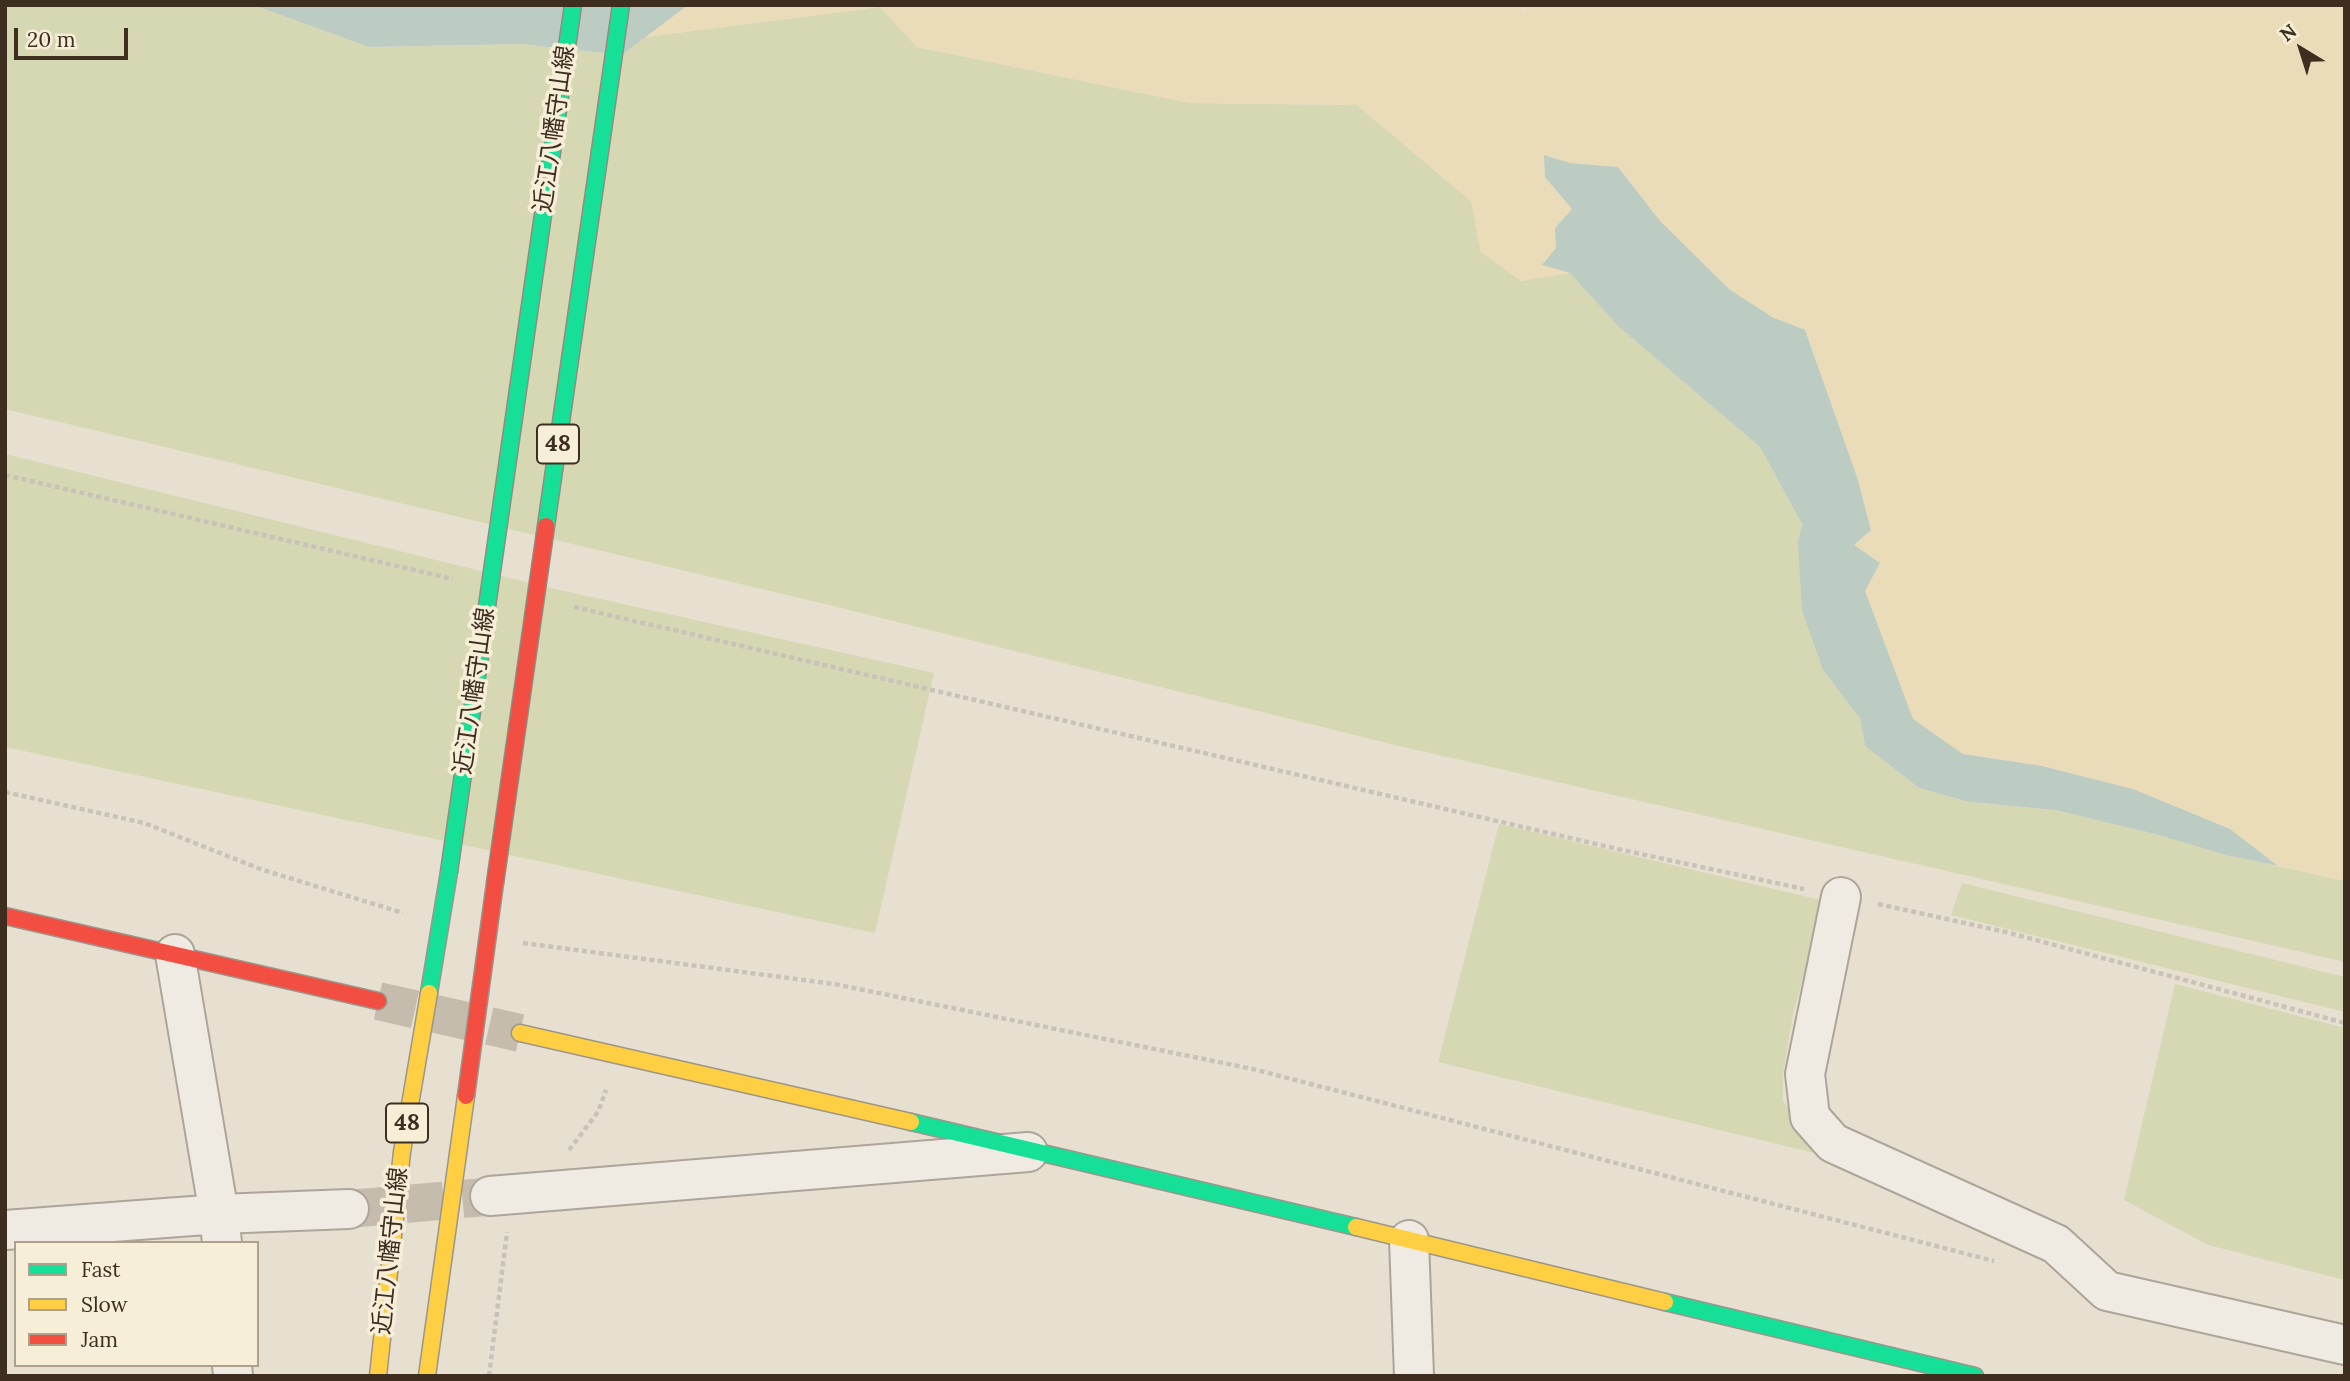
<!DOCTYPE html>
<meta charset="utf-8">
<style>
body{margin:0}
#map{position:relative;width:2350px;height:1381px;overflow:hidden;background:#e7e0d1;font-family:Lora,serif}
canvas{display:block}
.frame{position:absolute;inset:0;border:7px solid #3d2e20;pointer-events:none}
.legend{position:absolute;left:14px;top:1241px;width:245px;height:126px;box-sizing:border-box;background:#f7eed8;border:2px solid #ada18e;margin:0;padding:9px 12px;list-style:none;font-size:21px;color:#3d2e20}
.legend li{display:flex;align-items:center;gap:14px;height:35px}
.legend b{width:35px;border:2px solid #ada18e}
.north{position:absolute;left:2266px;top:14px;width:70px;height:70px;-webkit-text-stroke:5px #f7eed8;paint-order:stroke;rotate:322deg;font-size:19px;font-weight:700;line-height:28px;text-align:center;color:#3d2e20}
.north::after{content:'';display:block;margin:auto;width:24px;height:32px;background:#3d2e20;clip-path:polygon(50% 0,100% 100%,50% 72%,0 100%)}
.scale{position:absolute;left:14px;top:28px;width:114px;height:32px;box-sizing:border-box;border:4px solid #3d2e20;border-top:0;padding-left:9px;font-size:21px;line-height:24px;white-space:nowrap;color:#3d2e20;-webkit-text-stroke:5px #f7eed8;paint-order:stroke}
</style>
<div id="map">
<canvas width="2350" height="1381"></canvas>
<div class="frame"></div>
<ul class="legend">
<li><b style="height:9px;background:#16e098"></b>Fast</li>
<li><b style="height:9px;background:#ffcf43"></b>Slow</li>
<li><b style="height:9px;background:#f24e42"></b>Jam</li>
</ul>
<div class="north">N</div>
<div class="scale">20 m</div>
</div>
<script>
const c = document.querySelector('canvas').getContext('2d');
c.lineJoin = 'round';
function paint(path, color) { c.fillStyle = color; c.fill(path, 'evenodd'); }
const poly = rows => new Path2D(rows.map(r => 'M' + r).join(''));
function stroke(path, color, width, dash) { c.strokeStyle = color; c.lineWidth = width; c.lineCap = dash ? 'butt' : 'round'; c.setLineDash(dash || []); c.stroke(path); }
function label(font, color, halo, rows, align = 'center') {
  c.font = font + ' Lora,"Noto Sans JP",serif'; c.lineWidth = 7; c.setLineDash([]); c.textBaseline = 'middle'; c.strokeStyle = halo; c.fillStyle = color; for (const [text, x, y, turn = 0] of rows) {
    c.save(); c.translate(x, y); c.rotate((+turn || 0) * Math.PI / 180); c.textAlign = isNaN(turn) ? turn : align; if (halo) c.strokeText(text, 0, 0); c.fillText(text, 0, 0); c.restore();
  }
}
paint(poly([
 [5,5,253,5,369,47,521,44,622,55,646,37,880,7,917,47,1190,103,1357,105,1471,201,1481,252,1521,281,1570,273,1618,326,1760,447,1802,524,1798,542,1823,670,1860,719,1865,746,1919,788,1969,802,2055,810,2155,834,2226,855,2345,881,2345,962,1395,745,833,606,5,409],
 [5,454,542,586,934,673,875,933,5,747],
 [1499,824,1825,901,1793,1014,1783,1074,1783,1101,1823,1155,1438,1062],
 [1962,883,2345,977,2345,1012,1951,915],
 [2175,984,2345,1028,2345,1280,2208,1245,2124,1200]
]), '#d6d7b3');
paint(poly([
 [688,5,1519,5,1525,14,1525,5,2345,5,2345,881,2278,866,2230,829,2133,789,2042,766,1963,754,1913,719,1865,591,1880,563,1853,545,1871,529,1858,480,1805,330,1772,317,1729,289,1660,221,1618,167,1570,163,1544,155,1545,177,1572,209,1555,228,1570,273,1521,281,1481,252,1471,201,1357,105,1190,103,917,47,880,7,646,37]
]), '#eadcb9');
paint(poly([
 [253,5,688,5,622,55,521,44,369,47],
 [1544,155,1570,163,1618,167,1660,221,1729,289,1772,317,1805,330,1858,480,1871,530,1854,545,1880,563,1865,591,1913,719,1963,754,2042,766,2133,789,2230,829,2278,866,2226,855,2155,834,2055,810,1969,802,1919,788,1865,746,1860,719,1823,670,1802,610,1798,542,1802,524,1760,447,1618,326,1570,273,1542,265,1556,248,1555,228,1572,209,1545,177]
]), '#bcccc2');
stroke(poly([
 [349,1209,485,1197]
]), '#c5bcae', 38, [38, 19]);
stroke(poly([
 [378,1001,520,1033]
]), '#c5bcae', 38, [38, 19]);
const street = poly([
 [1841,897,1805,1074,1810,1117,1833,1143,2056,1244,2107,1291,2345,1345],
 [175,954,219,1214,222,1243],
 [490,1196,1028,1152],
 [5,1230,219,1214,349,1209],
 [1409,1240,1414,1376],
 [232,1365,233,1376]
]);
const fast = poly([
 [429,993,449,872],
 [911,1122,1356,1227],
 [1665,1302,1975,1376]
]);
const slow = poly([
 [520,1033,911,1122],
 [1356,1227,1665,1302],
 [378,1376,402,1152,429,993],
 [427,1376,466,1096]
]);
const jam = poly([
 [5,916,378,1001],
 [466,1096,495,883]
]);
stroke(street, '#ada599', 42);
stroke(fast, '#9c958a', 19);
stroke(slow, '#9c958a', 19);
stroke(jam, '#9c958a', 19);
stroke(poly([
 [5,475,453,579],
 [574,607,1622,850,1804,889],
 [5,792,144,823,263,870,403,913],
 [1878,904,2006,932,2345,1023],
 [523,943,834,984,1253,1069,1994,1261],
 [569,1150,598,1112,606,1090],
 [489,1376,507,1232]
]), '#c8c2b9', 4.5, [5, 3.5]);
stroke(street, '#efebe3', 38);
stroke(fast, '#16e098', 16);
stroke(slow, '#ffcf43', 16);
stroke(jam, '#f24e42', 16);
const fastBridge = poly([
 [546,526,621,5],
 [449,872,573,5]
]);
const jamBridge = poly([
 [495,883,546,526]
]);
stroke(fastBridge, '#928b80', 19, []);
stroke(jamBridge, '#928b80', 19, []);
stroke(fastBridge, '#16e098', 16);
stroke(jamBridge, '#f24e42', 16);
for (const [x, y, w] of [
 [558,444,42],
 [407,1123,42]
]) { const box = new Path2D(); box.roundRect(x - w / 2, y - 19.5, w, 39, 5); c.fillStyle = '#f7eed8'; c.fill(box); stroke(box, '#3d2e20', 2); }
label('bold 23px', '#3d2e20', null, [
 ["48",558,444],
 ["48",407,1123]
]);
label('24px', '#3d2e20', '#f7eed8', [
 ["近江八幡守山線",555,129,-82],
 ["近江八幡守山線",475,691,-82],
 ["近江八幡守山線",391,1251,-84]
]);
</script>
